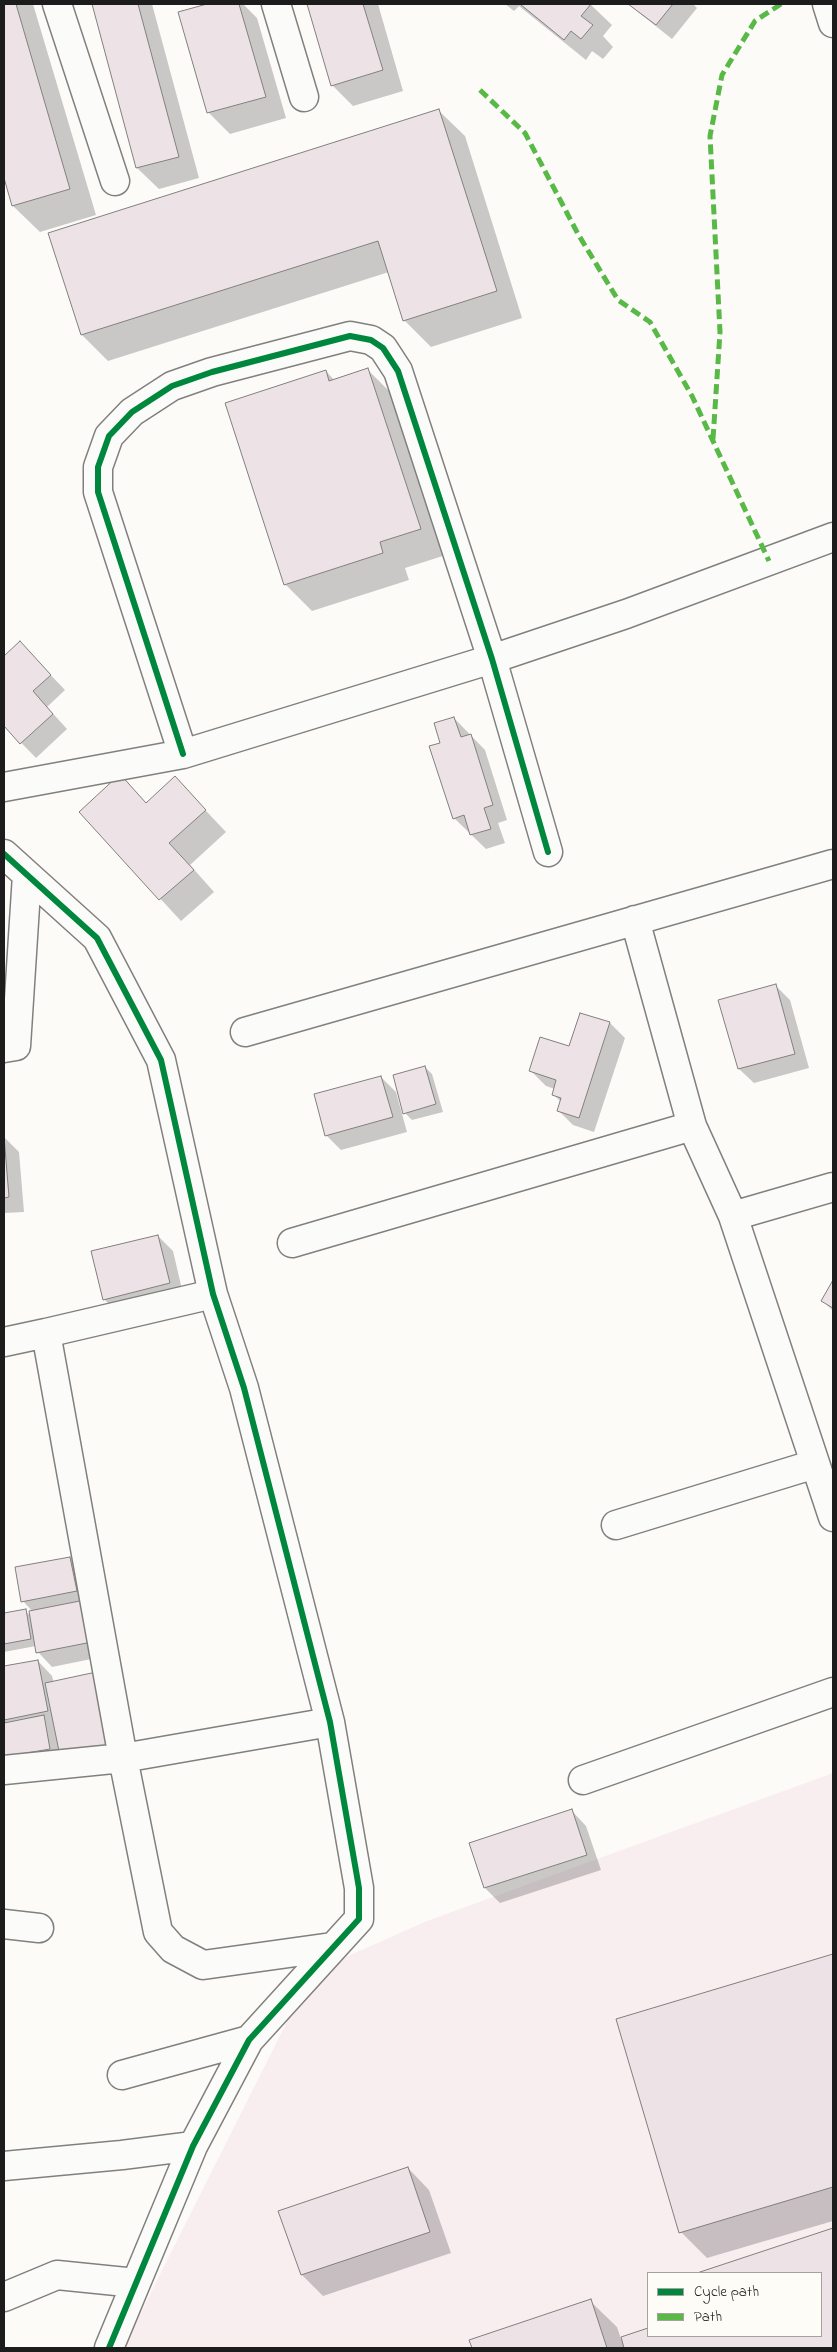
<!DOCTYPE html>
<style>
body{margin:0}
#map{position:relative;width:837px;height:2352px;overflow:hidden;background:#fcfbf8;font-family:"Indie Flower",sans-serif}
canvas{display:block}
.frame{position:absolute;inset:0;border:5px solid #1c1c1c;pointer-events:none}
.legend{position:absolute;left:647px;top:2272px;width:175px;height:65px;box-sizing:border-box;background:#fdfcf7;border:1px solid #a3a29f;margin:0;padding:6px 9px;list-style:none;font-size:15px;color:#1c1c1c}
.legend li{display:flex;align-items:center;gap:10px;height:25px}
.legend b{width:25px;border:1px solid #a3a29f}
</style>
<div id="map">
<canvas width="837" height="2352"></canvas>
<div class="frame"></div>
<ul class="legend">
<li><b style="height:6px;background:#00873e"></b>Cycle path</li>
<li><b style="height:6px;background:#58b947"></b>Path</li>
</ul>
</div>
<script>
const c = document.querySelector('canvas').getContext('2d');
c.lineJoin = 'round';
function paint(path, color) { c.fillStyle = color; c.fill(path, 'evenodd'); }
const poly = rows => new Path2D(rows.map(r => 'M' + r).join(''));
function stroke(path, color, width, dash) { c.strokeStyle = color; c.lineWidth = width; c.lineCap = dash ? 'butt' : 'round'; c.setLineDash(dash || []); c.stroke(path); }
paint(poly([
 [833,1773,833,2348,123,2348,312,1972,427,1921],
 [648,2273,821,2273,821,2336,648,2336]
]), '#f8eef0');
paint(poly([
 [4,4,33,4,96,215,40,232,13,206,4,174],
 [93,4,152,4,199,178,159,189,137,168],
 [211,4,243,4,257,18,286,118,230,134,209,113,180,13],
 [308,4,378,4,403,91,353,106,332,85],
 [505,4,590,4,612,25,603,36,613,47,603,59,592,51,586,60,519,6,514,11],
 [628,4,693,4,697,8,672,39],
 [438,110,465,136,522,318,431,347,404,320,389,272,108,361,82,335],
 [368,370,394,396,446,555,405,568,409,580,312,611,286,585,226,404,326,371,334,380],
 [20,643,65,690,47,707,67,729,36,758,4,725,4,658],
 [454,718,485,750,507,820,498,823,505,843,486,849,454,818,442,744],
 [120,776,147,804,175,778,226,832,190,865,214,892,181,921,80,812],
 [775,985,790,1000,809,1068,754,1083,739,1069],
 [581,1014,610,1023,625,1038,594,1132,573,1125,558,1110,561,1102,553,1094,555,1089,546,1086,531,1071,570,1047],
 [425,1067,432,1074,443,1112,412,1120,405,1113],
 [381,1077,396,1092,407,1132,341,1150,326,1135],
 [4,1137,19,1152,24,1212,4,1213],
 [158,1236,173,1251,184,1298,119,1314,104,1299],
 [833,1283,833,1311,823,1301],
 [70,1558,85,1573,111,1655,52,1667,38,1652,36,1646,4,1652,4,1615,25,1611,31,1616,33,1612,23,1601],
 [38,1661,52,1676,54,1683,130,1759,4,1764,4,1667],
 [572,1811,586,1826,601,1870,500,1903,485,1888,470,1844],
 [833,1956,833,2221,707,2258,681,2232,618,2020],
 [408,2168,429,2190,451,2253,323,2296,302,2275],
 [833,2229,833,2348,473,2348,471,2341,590,2301,617,2327,621,2339,648,2329,648,2336,821,2336,821,2273,701,2273]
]), '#0003');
const building = poly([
 [4,4,16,4,70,189,12,206,4,178,4,4],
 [92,4,138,4,179,157,136,168,92,4],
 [207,4,239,4,266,97,207,113,178,12,207,4],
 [307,4,363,4,383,70,331,86,307,4],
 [520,4,591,4,581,16,593,25,581,39,571,31,564,40,520,4],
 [628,4,673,4,656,25,628,4],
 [439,109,497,291,403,321,378,241,81,335,48,233,439,109],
 [368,368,421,529,380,542,383,553,284,585,225,403,326,370,329,381,368,368],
 [20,641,51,675,33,691,53,714,20,744,4,726,4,656,20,641],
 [454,717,461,737,471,734,493,805,484,808,491,829,470,835,464,815,453,819,429,746,440,743,434,723,454,717],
 [120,774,146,803,175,776,206,810,169,843,194,870,159,900,79,812,120,774],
 [776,984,795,1054,738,1069,718,1000,776,984],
 [580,1013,610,1022,579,1118,557,1111,561,1098,552,1095,556,1080,529,1071,540,1037,569,1046,580,1013],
 [425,1066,436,1104,403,1114,393,1075,425,1066],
 [381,1076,393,1117,325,1136,314,1094,381,1076],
 [4,1136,9,1197,4,1198,4,1136],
 [158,1235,170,1283,103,1300,91,1251,158,1235],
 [833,1280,833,1308,821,1301,833,1280],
 [70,1557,77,1591,21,1602,15,1567,70,1557],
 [90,1599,97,1641,36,1653,29,1611,90,1599],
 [26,1609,31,1639,4,1644,4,1613,26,1609],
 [38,1660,48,1711,4,1720,4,1666,38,1660],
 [101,1671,116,1744,60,1756,45,1683,101,1671],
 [44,1715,50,1749,4,1757,4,1723,44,1715],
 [572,1809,587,1855,484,1888,469,1843,572,1809],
 [833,1954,833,2187,679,2233,616,2019,833,1954],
 [408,2167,430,2232,301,2275,278,2211,408,2167],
 [833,2228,833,2348,624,2348,621,2337,648,2328,648,2336,821,2336,821,2273,697,2273,833,2228],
 [591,2299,607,2348,472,2348,469,2340,591,2299]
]);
paint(building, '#ede3e6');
stroke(building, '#81807f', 1);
const street = poly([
 [57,4,115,181],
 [276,4,304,97],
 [827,4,833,23],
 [183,754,98,492,98,467,109,436,132,412,172,386,212,372,350,336,371,340,383,348,398,371,492,659,548,852],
 [4,787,183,754,492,659,626,614,833,537],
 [4,854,97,938,161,1060,213,1294,244,1388,330,1722,359,1888,359,1919,249,2040,193,2146,109,2348],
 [635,920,692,1126,733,1216,833,1517],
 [245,1032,833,864],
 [4,1048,16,1046,27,875],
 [733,1216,833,1187],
 [292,1243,692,1126],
 [213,1294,46,1333,123,1758,158,1932,173,1949,203,1965,332,1947],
 [4,1342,46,1333],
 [616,1525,815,1464],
 [4,1770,123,1758,330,1722],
 [583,1780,833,1692],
 [4,1924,39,1928],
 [122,2075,249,2040],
 [4,2166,122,2155,193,2146],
 [4,2297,57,2275,136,2283]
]);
stroke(street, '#81807f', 31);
stroke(street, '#fbfbf9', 28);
stroke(poly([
 [480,90,525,133,578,234,618,300,650,322,692,396,769,561],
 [713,439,720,332,710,136,722,75,755,21,781,4]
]), '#58b947', 5, [10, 5]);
stroke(poly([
 [183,754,98,492,98,467,109,436,132,412,172,386,212,372,350,336,371,340,383,348,398,371,492,659,548,852],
 [4,854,97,938,161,1060,213,1294,244,1388,330,1722,359,1888,359,1919,249,2040,193,2146,109,2348]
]), '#00873e', 6);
</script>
